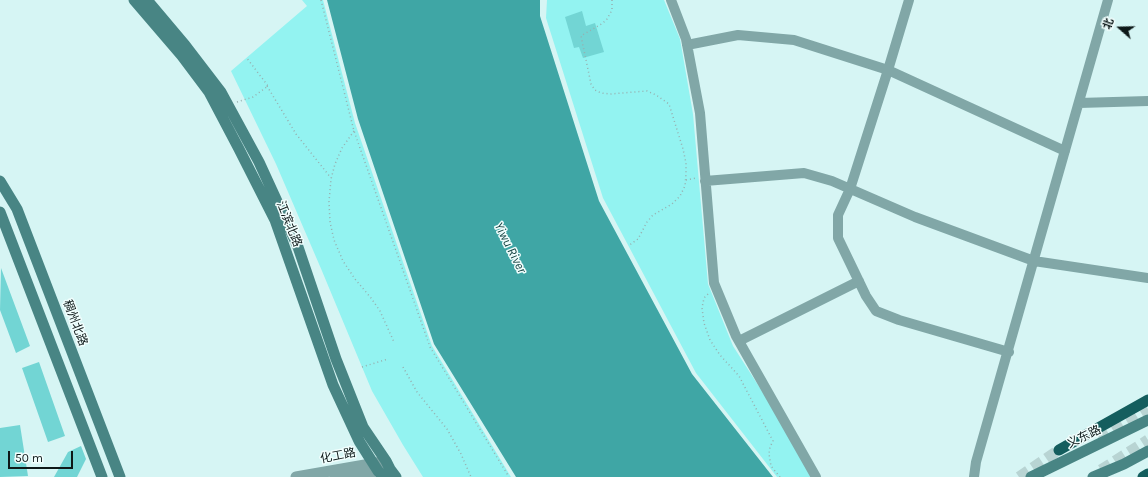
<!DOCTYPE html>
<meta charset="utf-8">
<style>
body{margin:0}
#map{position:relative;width:1148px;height:477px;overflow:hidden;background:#d6f5f4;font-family:Karla,"Noto Sans SC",sans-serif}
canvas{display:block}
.north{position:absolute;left:1100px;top:8px;width:40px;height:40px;-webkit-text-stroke:3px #f1fefd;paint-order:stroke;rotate:290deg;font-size:11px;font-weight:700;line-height:16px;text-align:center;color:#0d1818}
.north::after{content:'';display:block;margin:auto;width:14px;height:18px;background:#0d1818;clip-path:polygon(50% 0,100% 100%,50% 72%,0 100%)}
.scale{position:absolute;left:8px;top:451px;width:65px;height:18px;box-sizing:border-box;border:2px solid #0d1818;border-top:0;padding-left:5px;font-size:12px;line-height:14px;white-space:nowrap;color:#0d1818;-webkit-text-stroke:3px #f1fefd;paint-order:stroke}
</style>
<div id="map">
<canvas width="1148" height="477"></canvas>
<div class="north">北</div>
<div class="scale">50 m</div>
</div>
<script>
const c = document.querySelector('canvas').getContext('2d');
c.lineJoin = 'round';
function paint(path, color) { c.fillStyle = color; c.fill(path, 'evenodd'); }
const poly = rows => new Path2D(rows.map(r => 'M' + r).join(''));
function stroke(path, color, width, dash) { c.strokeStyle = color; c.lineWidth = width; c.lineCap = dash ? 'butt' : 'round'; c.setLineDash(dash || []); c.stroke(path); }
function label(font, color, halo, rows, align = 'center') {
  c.font = font + ' Karla,"Noto Sans SC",sans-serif'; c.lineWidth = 3; c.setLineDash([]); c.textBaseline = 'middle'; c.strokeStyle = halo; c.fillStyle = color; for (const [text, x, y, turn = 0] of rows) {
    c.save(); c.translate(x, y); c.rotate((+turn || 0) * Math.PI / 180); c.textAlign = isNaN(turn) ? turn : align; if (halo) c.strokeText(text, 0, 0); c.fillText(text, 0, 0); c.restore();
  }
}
paint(poly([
 [302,0,323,0,355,123,432,346,511,477,423,477,403,445,372,391,322,271,276,164,231,71,307,6],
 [547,0,664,0,680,39,693,114,708,284,733,346,817,477,777,477,696,373,603,198,546,18]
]), '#93f3f1');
paint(poly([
 [327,0,540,0,540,16,599,201,692,374,773,477,516,477,434,344,358,119]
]), '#3fa6a5');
paint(poly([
 [582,11,586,26,595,23,604,52,583,58,579,47,574,48,565,17],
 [1,268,30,346,16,353,0,310],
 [39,362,65,436,48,442,22,368],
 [20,425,28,476,0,477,0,428],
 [81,446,86,459,77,477,54,477,68,452]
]), '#72d5d4');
stroke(poly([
 [1099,439,1148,409],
 [1101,470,1148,440],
 [1019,477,1059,450]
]), '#b8d4d3', 11, [11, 5.5]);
stroke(poly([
 [321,0,354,131,430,347,509,477],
 [612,0,612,10,607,19,603,23,581,36,591,84,595,90,601,93,610,94,647,91,656,95,669,104,683,149,686,163,686,174,685,186,680,196,672,204,653,215,647,222,638,239,628,246],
 [267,86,296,134,331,178],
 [237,102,253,97,268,86,246,57],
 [354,131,342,148,335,164,331,179,329,202,330,222,334,240,343,261,355,279,371,298,380,311,394,342],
 [686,180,696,178],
 [708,294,704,298,702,308,704,323,710,340,720,355,739,376,773,441,770,447,769,454,771,466,780,477],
 [362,367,388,359],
 [403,367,417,392,447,429,461,454,471,477]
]), '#97afaf', 1.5, [1, 3]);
stroke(poly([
 [671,0,686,39,700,113,714,283,736,336,816,477],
 [909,0,888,70,850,189,838,215,838,238,866,296,876,311,899,320,1009,352],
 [687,45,738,35,794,40,888,70,1065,151],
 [1079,103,1148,101],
 [705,181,804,173,832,181,915,217,1034,261,1148,278],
 [739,341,859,281],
 [974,477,976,462,1108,0]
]), '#81a7a7', 10);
stroke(poly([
 [296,477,382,462],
 [335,477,385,470]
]), '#81a7a7', 11);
stroke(poly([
 [134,0,182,56,209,92,239,149,275,220,333,385,359,441,378,471,384,477],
 [147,0,185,45,221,92,259,162,298,247,336,359,363,427,386,461,390,469,396,477],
 [0,181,17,209,120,477],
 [0,212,102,477],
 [1031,477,1148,420],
 [1093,477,1124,464,1148,451]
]), '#488584', 11);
stroke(poly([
 [1059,450,1148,400],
 [1143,477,1148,474]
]), '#145e5e', 11);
label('12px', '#0d1818', '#f1fefd', [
 ["江滨北路",289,224,68],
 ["稠州北路",75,323,69],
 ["义东路",1084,437,-26],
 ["化工路",338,456,-11]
]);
label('italic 13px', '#1a4847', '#f1fefd', [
 ["Yiwu River",510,248,63]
]);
</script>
